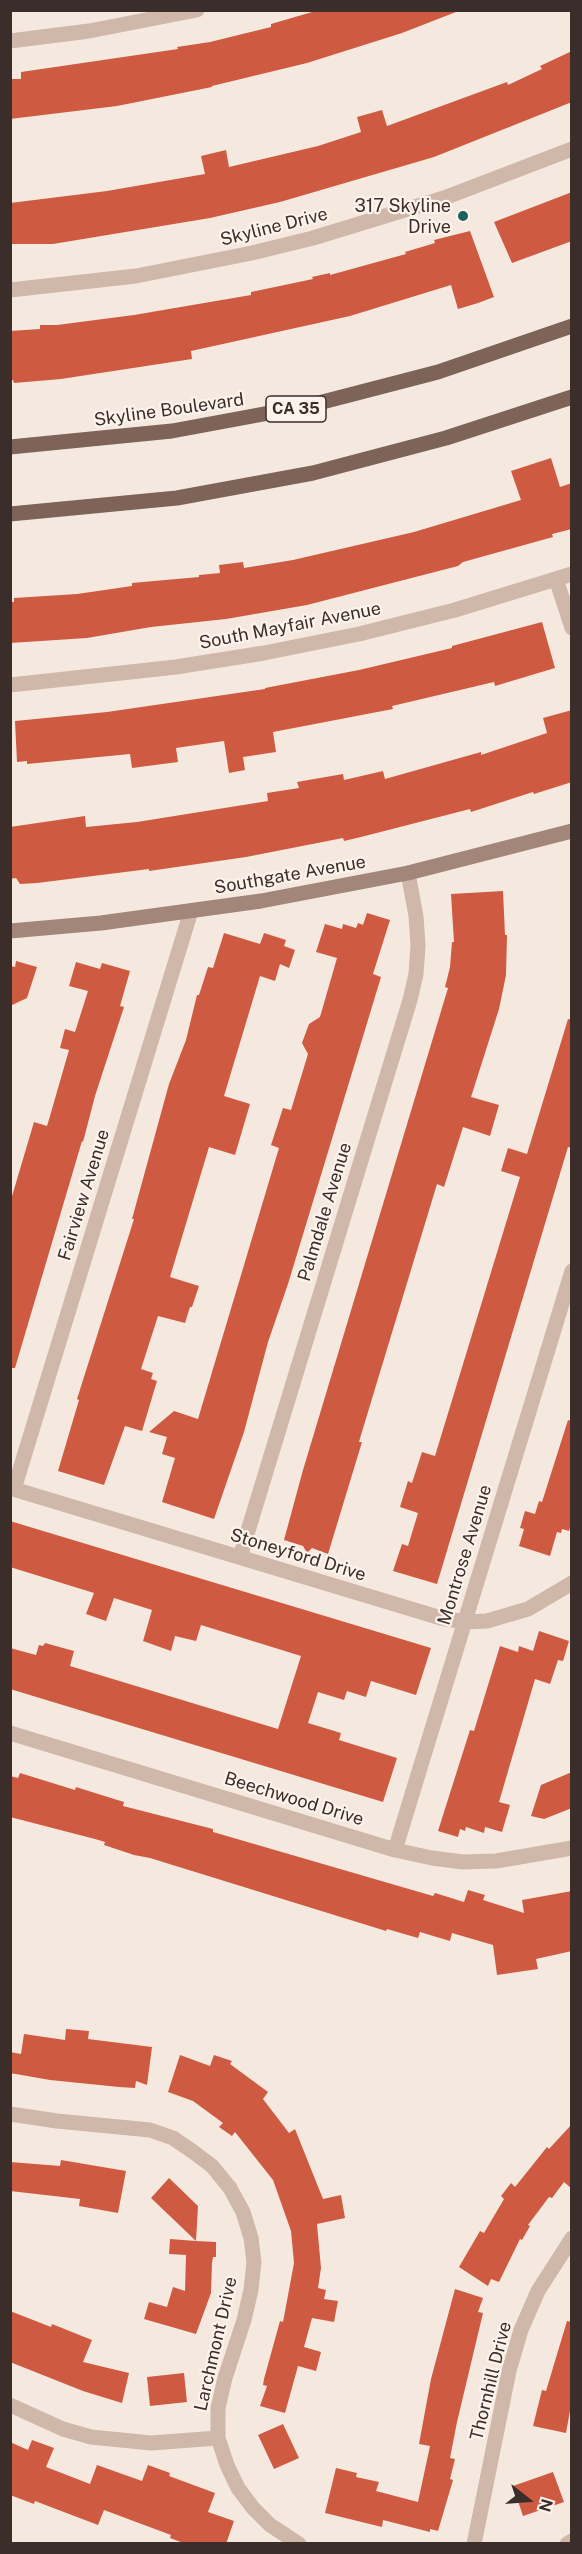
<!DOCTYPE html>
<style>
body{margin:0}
#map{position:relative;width:582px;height:2554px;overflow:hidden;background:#f5e9df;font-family:"Public Sans",sans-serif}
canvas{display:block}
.frame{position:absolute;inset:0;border:12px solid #3b2e2a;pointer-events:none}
.north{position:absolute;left:498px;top:2470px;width:60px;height:60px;-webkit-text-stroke:4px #fcf3ec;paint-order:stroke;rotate:107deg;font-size:16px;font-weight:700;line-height:24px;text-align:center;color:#3b2e2a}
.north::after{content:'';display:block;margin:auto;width:21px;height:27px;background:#3b2e2a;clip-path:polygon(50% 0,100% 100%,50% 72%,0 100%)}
</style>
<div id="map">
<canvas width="582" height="2554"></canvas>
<div class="frame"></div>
<div class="north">N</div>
</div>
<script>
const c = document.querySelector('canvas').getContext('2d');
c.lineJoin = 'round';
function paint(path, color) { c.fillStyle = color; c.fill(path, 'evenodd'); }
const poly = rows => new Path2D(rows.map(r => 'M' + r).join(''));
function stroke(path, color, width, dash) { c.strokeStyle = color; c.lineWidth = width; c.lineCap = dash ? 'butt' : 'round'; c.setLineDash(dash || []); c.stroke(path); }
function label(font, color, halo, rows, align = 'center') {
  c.font = font + ' "Public Sans",sans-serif'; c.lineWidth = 4.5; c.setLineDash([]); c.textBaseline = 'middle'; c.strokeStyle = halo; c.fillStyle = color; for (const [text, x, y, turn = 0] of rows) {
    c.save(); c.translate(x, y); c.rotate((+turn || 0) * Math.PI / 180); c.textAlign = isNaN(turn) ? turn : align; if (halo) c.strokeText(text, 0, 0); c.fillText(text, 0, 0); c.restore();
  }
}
paint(poly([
 [319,10,456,10,456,12,402,33,307,63,212,86,212,87,117,106,10,119,10,79,21,79,21,72,178,49,177,47,210,42,271,27,271,24],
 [572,51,572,102,434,157,280,202,210,218,53,244,10,244,10,203,107,191,205,174,201,156,226,150,229,167,318,146,361,132,357,117,382,110,387,126,507,82,508,85,542,69,540,66],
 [572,192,572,241,512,263,494,222],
 [470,231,494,297,478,303,458,309,451,285,350,316,191,351,192,359,61,379,14,383,13,380,10,380,10,331,40,329,40,325,57,325,134,315,251,295,251,292,313,279,312,277,330,273,330,275,406,254,405,252,435,243,434,240],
 [551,458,560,487,572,483,572,529,552,534,553,537,463,562,458,566,307,605,226,619,151,627,87,638,10,643,10,602,14,602,14,598,77,594,132,586,132,583,199,577,199,575,220,573,219,565,243,562,244,568,293,560,414,532,521,500,511,471],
 [542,622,555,668,495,686,494,682,392,706,393,709,273,732,276,752,243,757,245,770,229,773,224,741,176,748,178,762,132,768,130,754,27,764,27,761,17,762,15,721,107,712,265,689,265,688,359,670,452,648,452,646],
 [572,710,572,782,534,794,533,792,471,812,470,809,361,837,344,841,343,838,246,857,149,871,149,869,37,883,20,884,16,878,10,879,10,827,85,816,86,827,137,822,268,801,267,793,299,788,297,782,343,774,344,780,383,771,385,779,481,752,481,755,547,733,543,718],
 [503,891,505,935,507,935,506,975,499,1009,471,1097,499,1105,490,1136,463,1127,444,1187,437,1184,361,1435,359,1442,362,1442,328,1554,312,1548,307,1553,303,1546,284,1540,303,1470,448,988,445,987,450,967,452,942,454,942,451,894],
 [367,913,390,920,373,974,381,977,288,1284,268,1342,244,1432,214,1519,162,1502,175,1458,162,1454,167,1437,149,1432,174,1411,198,1419,279,1148,271,1145,283,1108,291,1110,308,1054,302,1043,309,1024,320,1017,337,958,316,952,325,924,342,929,343,924,356,928,358,923,363,925],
 [224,933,260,944,264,933,286,940,284,946,295,950,289,968,280,964,275,981,260,976,224,1096,250,1104,235,1155,209,1147,170,1277,199,1286,192,1307,190,1307,185,1323,158,1316,141,1369,153,1373,151,1379,157,1381,142,1431,125,1426,104,1485,58,1471,79,1400,77,1399,134,1219,132,1219,169,1084,186,1040,197,995,199,995,208,967,213,968],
 [16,961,37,967,27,998,10,1006,10,966,15,967],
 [76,962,100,969,102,963,130,971,120,1006,124,1007,95,1096,83,1142,82,1141,15,1368,10,1368,10,1203,34,1122,47,1126,50,1116,69,1050,60,1048,65,1029,75,1032,88,991,69,986],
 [568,1019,572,1020,572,1148,568,1147,437,1584,393,1571,402,1544,408,1546,418,1513,400,1507,408,1481,412,1483,422,1452,435,1456,520,1177,501,1171,508,1148,527,1154],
 [568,1420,572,1421,572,1521,569,1531,562,1529,561,1533,557,1532,550,1556,519,1546,524,1529,520,1528,525,1511,535,1514,539,1501,542,1502],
 [10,1521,431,1648,416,1695,371,1681,366,1697,347,1691,344,1700,318,1692,308,1723,341,1733,339,1740,397,1758,383,1802,10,1689,10,1648,36,1655,39,1645,43,1646,45,1643,74,1651,70,1666,278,1729,301,1656,201,1625,196,1641,175,1636,171,1651,143,1641,152,1610,114,1598,106,1621,86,1614,94,1593,10,1567],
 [539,1631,569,1641,563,1661,558,1660,550,1684,535,1679,499,1802,510,1805,502,1832,485,1827,484,1833,466,1827,465,1831,460,1829,458,1837,438,1831,470,1730,474,1731,500,1646,518,1652,519,1646,533,1651],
 [572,1772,572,1808,544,1819,531,1816,541,1785],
 [20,1773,75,1790,76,1787,95,1793,124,1802,123,1806,213,1829,213,1832,433,1896,435,1893,464,1902,468,1890,485,1895,483,1900,524,1913,522,1900,572,1891,572,1951,536,1959,538,1969,497,1975,493,1945,452,1933,450,1941,420,1932,418,1938,387,1929,386,1931,150,1858,134,1855,104,1845,105,1842,95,1839,10,1817,10,1776,18,1778],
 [66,2029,89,2031,88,2039,152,2047,147,2085,136,2081,135,2088,119,2087,50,2080,10,2073,10,2052,21,2054,24,2034,65,2040],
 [180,2055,210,2066,214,2055,232,2061,230,2064,268,2092,263,2099,289,2133,295,2129,323,2199,341,2195,345,2218,317,2224,321,2268,318,2288,326,2290,324,2299,338,2301,334,2322,312,2318,304,2347,321,2352,316,2371,298,2366,285,2413,260,2406,267,2386,263,2385,264,2379,280,2321,283,2322,294,2263,291,2231,273,2180,235,2132,232,2136,219,2127,223,2123,193,2101,168,2092],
 [572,2124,572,2189,564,2182,552,2198,549,2197,528,2225,530,2226,522,2240,520,2239,499,2282,491,2279,488,2286,459,2267,480,2231,484,2233,504,2199,501,2196,511,2183,515,2187,547,2147,549,2149],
 [61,2160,126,2171,118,2213,79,2206,80,2199,10,2191,10,2162,60,2166],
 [169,2178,198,2206,196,2241,216,2242,216,2257,213,2257,212,2263,211,2293,196,2334,144,2319,149,2302,167,2307,173,2287,185,2291,186,2255,169,2254,170,2239,196,2241,151,2198],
 [455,2289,483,2298,478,2312,483,2313,457,2422,450,2458,455,2459,450,2479,453,2480,438,2531,430,2529,430,2532,383,2520,382,2527,325,2513,336,2468,357,2473,356,2477,379,2482,376,2491,418,2502,430,2446,419,2444,431,2379],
 [10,2311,51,2327,52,2324,92,2340,83,2362,129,2373,122,2403,83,2391,10,2362],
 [567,2321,572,2322,572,2400,566,2433,533,2426,542,2390,546,2391],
 [184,2373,187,2402,150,2406,147,2377],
 [283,2424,299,2458,274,2469,258,2435],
 [32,2440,54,2448,46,2467,90,2484,97,2465,142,2481,148,2465,170,2473,169,2476,215,2493,208,2512,234,2521,226,2544,186,2544,170,2538,171,2535,104,2510,98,2525,35,2501,34,2504,10,2495,10,2442,28,2450],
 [553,2472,564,2502,523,2516,513,2486]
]), '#cf5a42');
stroke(poly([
 [10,41,89,31,197,10],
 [10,290,136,276,252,253,313,238,444,198,572,149],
 [556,579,572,628],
 [10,685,176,667,264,653,359,634,455,610,572,574],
 [10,1488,441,1618,465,1622,487,1621,528,1609,572,1583],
 [14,1489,191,911],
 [240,1557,410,1000,416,974,418,946,416,916,408,873],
 [10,1733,395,1850,432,1858,463,1862,496,1861,572,1848],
 [395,1850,572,1271],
 [10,2114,57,2121,150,2130,173,2138,192,2151,212,2166,230,2188,243,2212,251,2238,254,2262,251,2290,244,2320,225,2378,218,2408,218,2438,227,2465,238,2488,253,2508,270,2525,299,2544],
 [10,2405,63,2429,91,2437,151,2443,218,2438],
 [474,2544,509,2371,521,2330,538,2291,572,2238],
 [567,2544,572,2541]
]), '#cfb7a9', 15);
stroke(poly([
 [10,931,101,923,261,901,408,873,572,831]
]), '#a3867a', 15);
stroke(poly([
 [10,447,172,431,307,406,438,372,572,326],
 [10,514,177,498,313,473,446,438,572,397]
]), '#7e6359', 15);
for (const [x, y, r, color] of [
 [463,216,6,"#1b6160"]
]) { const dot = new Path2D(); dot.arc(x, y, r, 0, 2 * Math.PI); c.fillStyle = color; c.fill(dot); stroke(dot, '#fcf3ec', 2); }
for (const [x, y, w] of [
 [296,409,60]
]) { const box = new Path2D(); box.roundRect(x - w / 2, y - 13, w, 26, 4.5); c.fillStyle = '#fcf3ec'; c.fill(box); stroke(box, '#3b2e2a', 1.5); }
label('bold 16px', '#3b2e2a', null, [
 ["CA 35",296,409]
]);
label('18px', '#3b2e2a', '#fcf3ec', [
 ["317 Skyline",451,206],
 ["Drive",451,227]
], 'right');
label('18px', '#3b2e2a', '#fcf3ec', [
 ["Skyline Drive",274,227,-14],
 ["Skyline Boulevard",169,410,-8],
 ["South Mayfair Avenue",290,626,-11],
 ["Southgate Avenue",290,875,-10],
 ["Fairview Avenue",84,1195,-73],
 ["Palmdale Avenue",325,1212,-73],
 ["Stoneyford Drive",298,1555,17],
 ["Montrose Avenue",465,1555,-73],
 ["Beechwood Drive",294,1799,17],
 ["Larchmont Drive",216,2344,-77],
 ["Thornhill Drive",491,2381,-76]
]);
</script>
